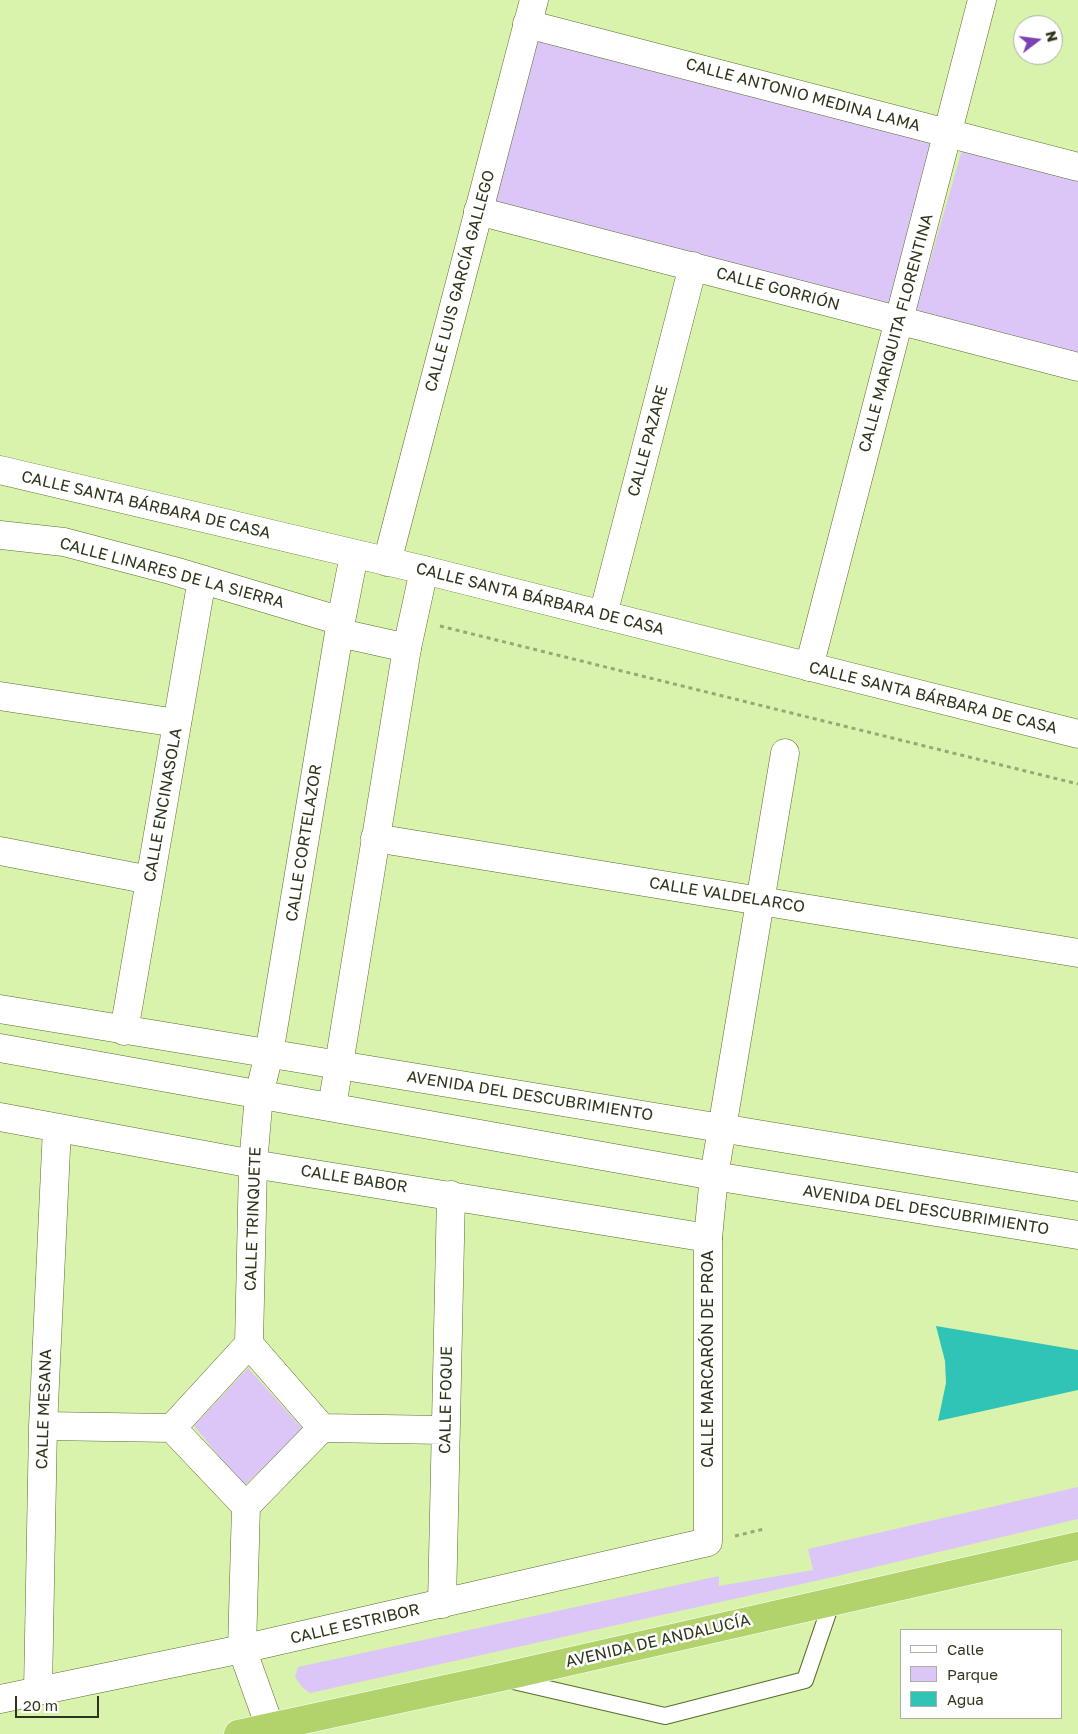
<!DOCTYPE html>
<meta charset="utf-8">
<style>
body{margin:0}
#map{position:relative;width:1078px;height:1734px;overflow:hidden;background:#d9f3ad;font-family:"Golos Text",sans-serif}
canvas{display:block}
.legend{position:absolute;left:900px;top:1629px;width:162px;height:90px;box-sizing:border-box;background:#fff;border:1px solid #abafa4;margin:0;padding:6px 9px;list-style:none;font-size:15px;color:#2d361b}
.legend li{display:flex;align-items:center;gap:10px;height:25px}
.legend b{width:25px;border:1px solid #abafa4}
.north{position:absolute;left:1013px;top:15px;width:50px;height:50px;box-sizing:border-box;background:#fff;border:1px solid #abafa4;border-radius:50%;rotate:75deg;font-size:14px;font-weight:700;line-height:20px;text-align:center;color:#2d361b}
.north::after{content:'';display:block;margin:auto;width:18px;height:22px;background:#7c3fb4;clip-path:polygon(50% 0,100% 100%,50% 72%,0 100%)}
.scale{position:absolute;left:15px;top:1696px;width:84px;height:22px;box-sizing:border-box;border:2px solid #2d361b;border-top:0;padding-left:6px;font-size:15px;line-height:18px;white-space:nowrap;color:#2d361b;-webkit-text-stroke:4px #fff;paint-order:stroke}
</style>
<div id="map">
<canvas width="1078" height="1734"></canvas>
<ul class="legend">
<li><b style="height:6px;background:#fff"></b>Calle</li>
<li><b style="height:14px;background:#dcc6f8"></b>Parque</li>
<li><b style="height:14px;background:#2fc4b6"></b>Agua</li>
</ul>
<div class="north">N</div>
<div class="scale">20 m</div>
</div>
<script>
const c = document.querySelector('canvas').getContext('2d');
c.lineJoin = 'round';
function paint(path, color) { c.fillStyle = color; c.fill(path, 'evenodd'); }
const poly = rows => new Path2D(rows.map(r => 'M' + r).join(''));
function stroke(path, color, width, dash) { c.strokeStyle = color; c.lineWidth = width; c.lineCap = dash ? 'butt' : 'round'; c.setLineDash(dash || []); c.stroke(path); }
function label(font, color, halo, rows, align = 'center') {
  c.font = font + ' "Golos Text",sans-serif'; c.lineWidth = 5; c.setLineDash([]); c.textBaseline = 'middle'; c.strokeStyle = halo; c.fillStyle = color; for (const [text, x, y, turn = 0] of rows) {
    c.save(); c.translate(x, y); c.rotate((+turn || 0) * Math.PI / 180); c.textAlign = isNaN(turn) ? turn : align; if (halo) c.strokeText(text, 0, 0); c.fillText(text, 0, 0); c.restore();
  }
}
paint(poly([
 [537,37,934,140,889,306,492,201],
 [962,150,1078,180,1078,356,915,313],
 [248,1368,303,1429,244,1486,194,1426],
 [1078,1487,1078,1519,833,1577,310,1693,302,1687,295,1677,298,1667,719,1576,719,1586,813,1570,808,1549]
]), '#dcc6f8');
paint(poly([
 [936,1326,1078,1350,1078,1390,938,1421,946,1383,945,1361]
]), '#2fc4b6');
const service = poly([
 [509,1680,665,1716,805,1680,832,1601]
]);
const minor = poly([
 [527,24,1078,167],
 [478,211,1078,367],
 [0,535,64,542,174,571,341,621],
 [603,615,693,266],
 [340,633,407,648],
 [809,667,982,0],
 [0,696,177,723],
 [375,838,1078,953],
 [0,851,150,880],
 [0,1009,1078,1187],
 [124,1031,202,579],
 [0,1117,253,1164,708,1238],
 [714,1176,785,753],
 [249,1344,253,1164,259,1095],
 [43,1426,172,1428,246,1506],
 [172,1428,249,1344,322,1428],
 [442,1604,451,1195],
 [242,1649,246,1506,322,1428,445,1430],
 [38,1690,43,1426,57,1128]
]);
const tertiary = poly([
 [0,470,424,570,1078,734],
 [387,562,534,0],
 [0,1048,714,1176,1078,1235],
 [259,1095,269,1054,341,621,354,555],
 [332,1107,407,648,424,570],
 [242,1649,270,1727],
 [0,1699,242,1649,708,1542,708,1238,714,1176]
]);
const trunk = poly([
 [238,1734,497,1678,1078,1546]
]);
stroke(service, '#586d2c', 18);
stroke(minor, '#586d2c', 29);
stroke(tertiary, '#586d2c', 29);
stroke(trunk, '#fff', 29);
stroke(poly([
 [440,626,1078,784],
 [735,1536,764,1529]
]), '#95a974', 3, [4, 4]);
stroke(service, '#fff', 16);
stroke(minor, '#fff', 28);
stroke(tertiary, '#fff', 28);
stroke(trunk, '#b2d36b', 28);
label('16px', '#2d361b', '#fff', [
 ["CALLE ANTONIO MEDINA LAMA",803,95,15],
 ["CALLE LUIS GARCÍA GALLEGO",460,281,-75],
 ["CALLE GORRIÓN",778,289,15],
 ["CALLE MARIQUITA FLORENTINA",896,333,-75],
 ["CALLE PAZARE",648,441,-75],
 ["CALLE SANTA BÁRBARA DE CASA",146,505,13],
 ["CALLE LINARES DE LA SIERRA",172,573,15],
 ["CALLE SANTA BÁRBARA DE CASA",540,599,14],
 ["CALLE SANTA BÁRBARA DE CASA",933,698,14],
 ["CALLE ENCINASOLA",163,805,-80],
 ["CALLE CORTELAZOR",304,843,-81],
 ["CALLE VALDELARCO",727,895,9],
 ["AVENIDA DEL DESCUBRIMIENTO",530,1096,9],
 ["CALLE BABOR",354,1179,9],
 ["AVENIDA DEL DESCUBRIMIENTO",926,1210,9],
 ["CALLE TRINQUETE",253,1219,-88],
 ["CALLE MARCARÓN DE PROA",708,1359,-90],
 ["CALLE FOQUE",446,1400,-89],
 ["CALLE MESANA",44,1409,-88],
 ["CALLE ESTRIBOR",355,1624,-13],
 ["AVENIDA DE ANDALUCÍA",658,1641,-13]
]);
</script>
